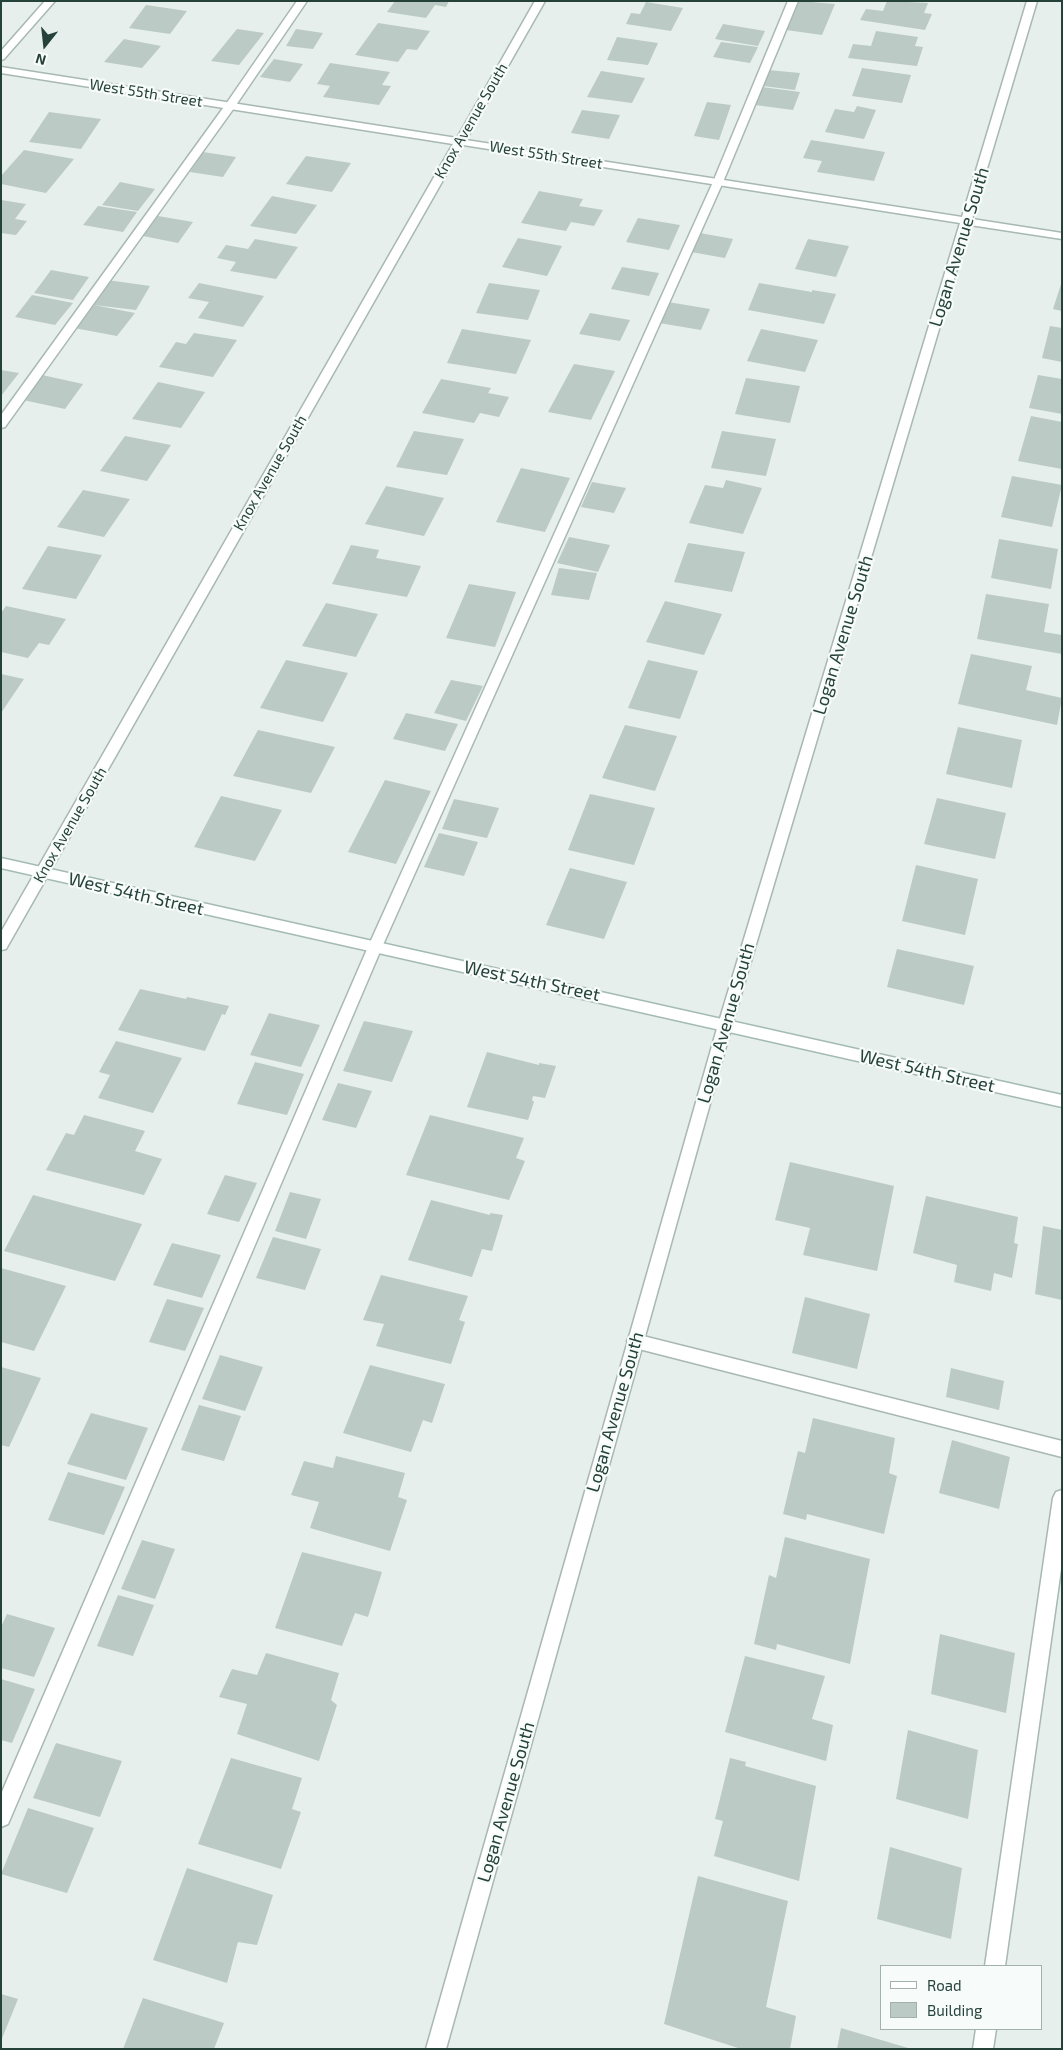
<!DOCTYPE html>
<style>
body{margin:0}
#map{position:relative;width:1063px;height:2050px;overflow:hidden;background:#e6efeb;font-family:"Exo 2",sans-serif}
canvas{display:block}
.frame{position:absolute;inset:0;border:2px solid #24423a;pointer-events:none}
.legend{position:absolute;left:880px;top:1965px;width:162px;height:65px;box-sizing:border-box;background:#f7fbf9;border:1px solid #a3b1ad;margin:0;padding:6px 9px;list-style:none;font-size:15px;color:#24423a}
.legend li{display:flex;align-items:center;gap:10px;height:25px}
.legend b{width:25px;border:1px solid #a3b1ad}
.north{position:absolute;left:20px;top:20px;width:50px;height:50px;-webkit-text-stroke:4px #f7fbf9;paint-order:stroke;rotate:196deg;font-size:14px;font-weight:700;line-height:20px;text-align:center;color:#24423a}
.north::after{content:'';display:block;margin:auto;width:18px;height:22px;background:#24423a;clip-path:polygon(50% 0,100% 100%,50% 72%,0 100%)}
</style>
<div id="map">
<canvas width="1063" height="2050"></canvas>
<div class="frame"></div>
<ul class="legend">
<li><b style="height:6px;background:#fff"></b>Road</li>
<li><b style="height:14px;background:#bbcac4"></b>Building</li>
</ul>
<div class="north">N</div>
</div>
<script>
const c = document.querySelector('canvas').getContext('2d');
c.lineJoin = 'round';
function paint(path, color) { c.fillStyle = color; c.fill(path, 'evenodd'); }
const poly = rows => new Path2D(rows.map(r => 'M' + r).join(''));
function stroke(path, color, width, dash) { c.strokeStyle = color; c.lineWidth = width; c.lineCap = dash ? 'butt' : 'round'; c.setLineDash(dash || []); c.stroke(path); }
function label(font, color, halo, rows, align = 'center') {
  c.font = font + ' "Exo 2",sans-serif'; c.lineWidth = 4.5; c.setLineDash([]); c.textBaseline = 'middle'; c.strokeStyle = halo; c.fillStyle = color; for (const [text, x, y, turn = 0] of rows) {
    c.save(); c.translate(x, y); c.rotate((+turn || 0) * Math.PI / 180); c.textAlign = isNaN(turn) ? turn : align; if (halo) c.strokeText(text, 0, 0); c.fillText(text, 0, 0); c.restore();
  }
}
paint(poly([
 [395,1,449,1,446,7,435,5,426,18,387,12],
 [799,1,835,4,822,35,786,30],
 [887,1,928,3,924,13,932,14,925,30,860,20,866,9,883,11],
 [646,2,683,8,671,31,626,24,631,13,640,14],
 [146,5,187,11,170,34,129,28],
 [378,23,430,31,417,50,407,49,398,62,355,55],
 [723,24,765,31,758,46,715,39],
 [237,29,264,33,239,65,211,61],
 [296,29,323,33,313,49,286,46],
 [876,31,918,37,915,46,923,47,917,66,848,58,853,44,871,46],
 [617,37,658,43,648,65,607,60],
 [124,39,161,46,142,68,104,62],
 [721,42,758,47,750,63,713,57],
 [274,59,303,64,290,82,260,77],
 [330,63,390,72,382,85,391,86,379,105,323,97,330,86,317,84],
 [862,68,911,75,902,103,852,96],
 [768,70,800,73,795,90,763,86],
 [601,71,645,78,632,103,587,97],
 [762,87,800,92,793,110,755,105],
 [707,102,731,105,719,140,694,136],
 [857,106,876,110,864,139,825,132,835,109,854,112],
 [582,110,620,115,609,139,571,133],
 [49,112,101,119,81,149,29,142],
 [811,140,885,152,874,181,817,172,822,161,803,158],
 [24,150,74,159,46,193,1,184,1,176],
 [203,152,236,157,223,177,190,172],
 [306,156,351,163,332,192,286,184],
 [120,182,155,189,138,211,102,205],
 [539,191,583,199,579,206,603,210,594,226,571,222,566,231,521,223],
 [272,196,317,205,296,234,250,226],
 [1,200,26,204,15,219,27,221,16,235,1,233],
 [98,206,137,212,123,232,83,225],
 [158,216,193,222,178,243,143,236],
 [638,218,680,225,669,250,626,242],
 [700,233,733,239,725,258,691,252],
 [518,238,562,246,547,276,502,267],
 [255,239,298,247,276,279,230,271,236,262,217,258,226,245,248,249],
 [808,239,849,246,836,277,795,269],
 [622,267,659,273,649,296,611,289],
 [51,270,89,277,73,300,34,293],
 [107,280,150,286,136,310,94,305,135,313,117,336,74,328],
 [1062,281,1062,311,1053,309],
 [199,283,264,296,243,327,198,318,209,302,188,298],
 [489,283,540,290,528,320,476,313],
 [759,283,812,292,812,290,836,294,824,324,748,310],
 [32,295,73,303,55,325,15,317],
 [668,302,710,309,701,330,659,323],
 [590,313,630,320,620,341,579,334],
 [1050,326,1062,328,1062,362,1042,358],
 [462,329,531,340,516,374,447,363],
 [761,329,818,340,805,372,747,361],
 [194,333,237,340,213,377,159,367,176,342,186,344],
 [574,364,615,371,591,420,548,412],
 [1,370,19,373,1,396],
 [42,375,83,384,65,409,23,400],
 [1038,375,1062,379,1062,414,1029,408],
 [746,378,800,386,790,423,735,414],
 [441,379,491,388,488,393,509,397,499,417,480,413,474,423,422,413],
 [158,382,205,392,181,428,132,419],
 [1031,416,1062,422,1062,469,1018,461],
 [414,431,464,439,447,475,396,467],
 [722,431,776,439,766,476,711,468],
 [125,436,171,445,147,481,100,471],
 [521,468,570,478,545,532,496,522],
 [1012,476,1062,485,1052,527,1001,517],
 [726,480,762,488,743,534,689,523,705,485,723,488],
 [592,482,626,488,614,513,581,507],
 [386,486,444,498,424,536,365,524],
 [83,490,130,499,104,537,57,527],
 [569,537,610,545,598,572,557,563],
 [999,539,1058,549,1051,589,991,578],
 [688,543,745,552,732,592,674,582],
 [351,545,379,550,376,558,421,566,407,597,332,584],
 [48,546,102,555,76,599,22,589],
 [559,568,597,573,589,600,551,595],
 [469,584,516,592,495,647,446,638],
 [986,594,1049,604,1044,632,1062,635,1062,654,977,639],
 [665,601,722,614,704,655,646,642],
 [326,603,378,614,356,657,302,646],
 [6,606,66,619,49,645,39,643,28,658,1,652,1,613],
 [971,654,1032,666,1026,690,1062,698,1057,725,958,704],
 [286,660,348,673,323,722,260,708],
 [648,660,698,671,680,719,628,708],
 [1,674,24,679,1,713],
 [451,680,483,686,466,721,434,713],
 [406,713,458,724,445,751,393,739],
 [625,725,677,736,655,791,602,778],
 [958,727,1022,740,1012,788,946,774],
 [258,730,335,747,311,793,233,776],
 [385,780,431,791,396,864,348,852],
 [590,794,655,808,634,865,568,850],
 [221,796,282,810,255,861,194,847],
 [937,798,1006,813,995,859,924,844],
 [454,799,499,808,487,838,442,829],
 [439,833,478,842,464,876,424,867],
 [916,865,978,879,965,935,902,921],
 [570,868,627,882,604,939,546,925],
 [897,949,974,966,964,1005,887,987],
 [140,989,186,999,187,997,229,1006,225,1015,222,1014,205,1051,118,1030],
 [269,1013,320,1025,301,1067,250,1055],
 [364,1021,413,1031,392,1082,343,1071],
 [116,1041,182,1058,153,1113,98,1098,110,1075,99,1072],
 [487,1052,539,1065,539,1063,556,1066,545,1098,533,1096,532,1100,534,1102,528,1120,467,1107],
 [255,1062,304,1074,287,1115,237,1104],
 [338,1083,372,1091,356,1128,322,1120],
 [84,1115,145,1131,135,1151,162,1159,144,1195,46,1170,66,1133,74,1135],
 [430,1115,524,1138,516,1158,525,1161,509,1200,406,1175],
 [790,1162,894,1186,877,1271,803,1255,810,1228,775,1220],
 [225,1175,257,1183,239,1222,207,1214],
 [290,1192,321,1199,306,1239,275,1231],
 [33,1195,142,1224,115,1281,4,1251],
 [926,1196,1018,1217,1014,1243,1018,1244,1012,1278,994,1273,991,1291,954,1282,957,1265,913,1253],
 [431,1200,490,1215,490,1213,503,1215,492,1251,482,1249,472,1277,408,1260],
 [1043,1226,1062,1230,1062,1300,1035,1294],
 [273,1237,321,1249,305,1290,256,1278],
 [172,1243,221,1255,202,1298,153,1285],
 [1,1268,66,1286,34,1351,1,1342],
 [381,1275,468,1296,459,1320,465,1322,451,1364,376,1346,384,1324,363,1320],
 [805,1297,870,1314,857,1369,792,1353],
 [167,1299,204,1308,185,1351,149,1342],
 [220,1355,263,1367,245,1411,202,1399],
 [370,1365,445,1384,432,1423,423,1420,411,1452,343,1433],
 [1,1367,41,1378,9,1447,1,1445],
 [951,1368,1004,1381,999,1410,946,1397],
 [199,1405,241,1416,224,1461,181,1450],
 [91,1413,148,1428,126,1480,67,1464],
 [813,1418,895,1438,889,1473,897,1476,884,1534,807,1514,806,1520,783,1514,798,1451,805,1453],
 [952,1440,1010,1457,999,1509,939,1493],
 [336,1456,405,1473,398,1497,407,1500,390,1551,310,1528,319,1502,291,1495,304,1461,333,1468],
 [68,1472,125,1487,104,1535,48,1520],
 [785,1537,870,1559,850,1664,777,1644,776,1650,754,1644,769,1575,776,1578],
 [142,1540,175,1549,155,1599,121,1589],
 [302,1552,382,1572,368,1617,355,1613,342,1646,275,1628],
 [118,1595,154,1605,133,1656,97,1646],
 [7,1614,55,1628,34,1677,1,1668,1,1627],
 [940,1634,1015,1653,1006,1713,931,1694],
 [266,1653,339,1673,331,1700,337,1705,319,1761,237,1734,247,1704,219,1697,232,1669,257,1675],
 [745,1656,825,1676,812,1719,833,1725,826,1761,725,1732],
 [1,1679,35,1689,12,1743,1,1740],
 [908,1730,978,1750,968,1819,896,1799],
 [56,1743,122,1761,100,1817,33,1798],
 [231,1758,302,1778,292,1809,301,1812,281,1869,198,1844],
 [730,1758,746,1762,745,1766,816,1786,799,1881,714,1856,723,1821,715,1819],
 [28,1808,94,1828,67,1893,1,1874],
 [890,1847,962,1868,951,1939,877,1919],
 [187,1868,273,1895,257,1945,238,1942,227,1983,153,1960],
 [698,1876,788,1901,766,2007,796,2016,790,2049,741,2049,664,2024],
 [1,1994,18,1999,1,2041],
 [143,1998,224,2023,214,2049,123,2049],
 [841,2028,908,2048,908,2049,837,2049]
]), '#bbcac4');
const lane = poly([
 [297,1,307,1,234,108,5,427,1,428,1,415,226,104,297,1],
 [788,1,798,1,723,182,382,947,8,1824,1,1827,1,1794,368,947,713,182,788,1],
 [635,1334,1062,1441,1062,1457,635,1348,629,1346,627,1341,629,1336,635,1334],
 [1062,1490,1062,1562,1005,1966,985,1966,1053,1498,1056,1492,1062,1490],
 [976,2029,996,2029,993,2049,973,2049,976,2029]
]);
const street = poly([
 [45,1,55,1,4,59,1,60,1,51,45,1],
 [535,1,545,1,466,140,962,217,1027,1,1037,1,972,219,1062,233,1062,239,970,225,732,1025,446,2049,426,2049,718,1025,960,223,463,145,6,949,1,950,1,932,453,144,1,73,1,67,457,138,535,1]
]);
const secondary = poly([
 [1,858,1062,1095,1062,1107,1,868,1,858]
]);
stroke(lane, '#a8b8b2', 3);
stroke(street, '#a8b8b2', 3);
stroke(secondary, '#a4bbb3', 3);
paint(lane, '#fff');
paint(street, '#fff');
paint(secondary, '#fff');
label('15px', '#24423a', '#f7fbf9', [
 ["West 55th Street",146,93,9],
 ["Knox Avenue South",471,121,-60],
 ["West 55th Street",546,155,9],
 ["Knox Avenue South",270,473,-60],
 ["Knox Avenue South",70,825,-60]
]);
label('18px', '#24423a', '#f7fbf9', [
 ["Logan Avenue South",959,247,-73],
 ["Logan Avenue South",843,635,-73],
 ["West 54th Street",136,894,13],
 ["West 54th Street",532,981,12],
 ["Logan Avenue South",726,1023,-74],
 ["West 54th Street",927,1071,13],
 ["Logan Avenue South",615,1412,-74],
 ["Logan Avenue South",506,1802,-74]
]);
</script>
